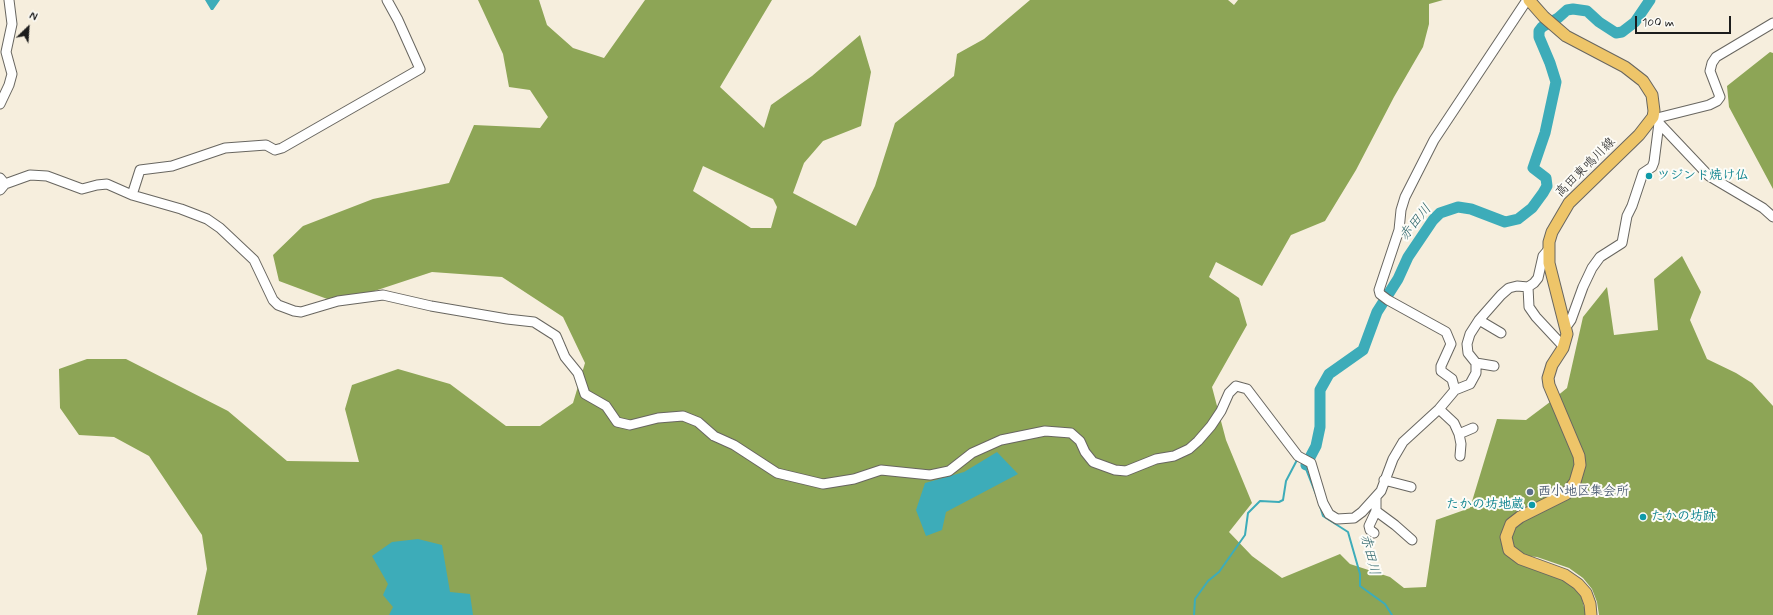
<!DOCTYPE html>
<meta charset="utf-8">
<style>
body{margin:0}
#map{position:relative;width:1773px;height:615px;overflow:hidden;background:#f6eedd;font-family:Mynerve,sans-serif}
canvas{display:block}
.north{position:absolute;left:8px;top:8px;width:40px;height:40px;-webkit-text-stroke:3px #fdfcf7;paint-order:stroke;rotate:25deg;font-size:11px;font-weight:700;line-height:16px;text-align:center;color:#1c1c1c}
.north::after{content:'';display:block;margin:auto;width:14px;height:18px;background:#1c1c1c;clip-path:polygon(50% 0,100% 100%,50% 72%,0 100%)}
.scale{position:absolute;left:1635px;top:16px;width:96px;height:18px;box-sizing:border-box;border:2px solid #1c1c1c;border-top:0;padding-left:5px;font-size:12px;line-height:14px;white-space:nowrap;color:#1c1c1c;-webkit-text-stroke:3px #fdfcf7;paint-order:stroke}
</style>
<div id="map">
<canvas width="1773" height="615"></canvas>
<div class="north">N</div>
<div class="scale">100 m</div>
</div>
<script>
const c = document.querySelector('canvas').getContext('2d');
c.lineJoin = 'round';
function paint(path, color) { c.fillStyle = color; c.fill(path, 'evenodd'); }
const poly = rows => new Path2D(rows.map(r => 'M' + r).join(''));
function stroke(path, color, width, dash) { c.strokeStyle = color; c.lineWidth = width; c.lineCap = dash ? 'butt' : 'round'; c.setLineDash(dash || []); c.stroke(path); }
function label(font, color, halo, rows, align = 'center') {
  c.font = font + ' Mynerve,"Klee One",sans-serif'; c.lineWidth = 4; c.setLineDash([]); c.textBaseline = 'middle'; c.strokeStyle = halo; c.fillStyle = color; for (const [text, x, y, turn = 0] of rows) {
    c.save(); c.translate(x, y); c.rotate((+turn || 0) * Math.PI / 180); c.textAlign = isNaN(turn) ? turn : align; if (halo) c.strokeText(text, 0, 0); c.fillText(text, 0, 0); c.restore();
  }
}
paint(poly([
 [478,0,539,0,547,25,573,48,604,58,645,0,772,0,720,87,764,128,771,105,812,76,860,35,871,72,861,126,823,141,804,163,793,193,856,226,875,186,895,123,954,76,957,54,984,39,1030,0,1228,0,1234,5,1238,0,1443,0,1429,4,1429,24,1423,47,1394,97,1356,170,1325,221,1291,235,1262,286,1216,262,1209,277,1239,298,1247,325,1212,387,1226,440,1252,503,1229,532,1252,556,1282,578,1340,554,1350,564,1390,577,1404,588,1426,587,1436,520,1470,508,1497,419,1526,420,1550,402,1574,457,1575,465,1571,480,1563,490,1517,513,1505,553,1519,564,1563,579,1575,588,1581,595,1586,615,197,615,207,569,202,535,149,456,114,437,79,435,60,408,59,369,87,359,126,359,228,411,287,461,359,462,345,409,352,385,398,369,450,384,506,426,540,426,573,403,585,363,563,317,502,277,432,272,338,303,279,281,273,255,303,226,373,199,449,183,474,125,540,128,548,117,530,90,509,87,503,54],
 [703,166,773,199,777,207,771,228,751,228,693,191],
 [1770,52,1773,53,1773,189,1729,107,1727,86],
 [1682,256,1701,292,1690,320,1707,359,1736,373,1752,383,1773,406,1773,615,1599,615,1597,602,1592,589,1583,578,1569,568,1537,557,1526,556,1513,546,1510,533,1514,526,1552,506,1584,465,1556,397,1567,388,1583,317,1607,287,1614,335,1658,330,1654,279]
]), '#8da556');
paint(poly([
 [205,0,220,0,213,10,211,10],
 [997,452,1018,474,946,512,942,530,926,536,916,510,925,483,964,472],
 [418,539,442,545,450,592,470,594,473,615,389,615,393,607,383,595,388,584,372,556,392,542]
]), '#3dacb9');
stroke(poly([
 [1304,464,1317,497],
 [1320,506,1323,516,1348,532,1360,574,1360,586,1385,604,1392,615],
 [1194,615,1195,599,1208,581,1219,572,1245,535,1248,513,1260,501,1279,502,1283,500,1286,481,1297,460]
]), '#3dacb9', 2);
stroke(poly([
 [1306,465,1316,446,1320,427,1320,390,1329,374,1363,350,1377,312,1398,279,1408,257,1433,220,1440,213,1458,207,1471,209,1505,222,1518,219,1532,208,1543,193,1547,186,1546,178,1533,168,1545,133,1556,82,1550,63,1539,37,1539,31,1542,27,1558,18,1567,10,1573,9,1587,11,1599,22,1616,33,1622,32,1635,22,1650,0]
]), '#3dacb9', 11);
const minor = poly([
 [0,104,9,85,12,74,6,52,12,24,9,0],
 [1657,121,1709,176,1763,208,1773,217],
 [1658,122,1661,117,1709,105,1717,101,1720,97,1710,71,1712,63,1716,57,1773,23],
 [0,178,5,184,0,190],
 [5,184,30,175,47,176,82,189,97,185,107,184,132,195,181,209,207,219,220,228,254,260,273,300,278,305,294,311,301,312,338,301,383,295,431,306,507,319,534,322,556,336,565,357,578,373,585,394,606,406,617,422,630,425,658,418,683,416,698,422,714,436,734,445,777,473,823,484,854,479,881,470,930,475,949,471,972,453,1001,440,1045,431,1071,433,1080,441,1085,452,1093,462,1115,470,1126,471,1156,459,1174,456,1189,449,1198,441,1211,426,1221,411,1229,393,1236,386,1247,389,1298,456,1311,463,1323,503,1329,514,1337,519,1354,518,1362,512,1381,491,1393,459,1403,442,1439,409,1455,390,1470,384,1476,373,1476,363,1468,353,1467,344,1470,334,1479,320,1501,295,1509,288,1517,286,1528,287,1534,283,1538,278,1543,256,1549,249],
 [132,195,140,170,172,166,225,148,266,145,275,150,282,148,420,69,398,20,387,0],
 [1528,287,1529,307,1536,317,1563,346],
 [1479,320,1501,333],
 [1566,327,1571,320,1583,287,1592,268,1600,257,1622,243,1627,216,1632,206,1643,173,1652,167,1654,162,1659,123],
 [1476,363,1494,366],
 [1455,390,1452,379,1441,371,1441,366,1451,344,1446,332,1388,300,1380,294,1379,290,1399,230,1401,210,1405,197,1434,140,1527,0],
 [1439,409,1454,423,1459,434,1461,444,1460,456],
 [1459,434,1473,428],
 [1384,480,1411,487],
 [1376,497,1376,511,1395,525,1412,540],
 [1374,533,1370,530,1369,526,1376,511]
]);
const major = poly([
 [1529,0,1544,17,1566,36,1625,67,1643,81,1652,95,1654,111,1653,117,1639,135,1569,203,1552,232,1549,242,1549,263,1567,334,1563,348,1552,365,1548,378,1549,385,1579,456,1580,465,1575,482,1566,494,1520,517,1511,524,1506,537,1509,550,1521,559,1565,575,1578,584,1586,593,1590,604,1591,615]
]);
stroke(minor, '#686660', 11);
stroke(major, '#686660', 13);
stroke(minor, '#fff', 9);
stroke(major, '#eec569', 11);
for (const [x, y, r, color] of [
 [1649,176,4,"#0f9aa8"],
 [1530,492,4,"#5c6f8a"],
 [1532,505,4,"#0f9aa8"],
 [1643,517,4,"#0f9aa8"]
]) { const dot = new Path2D(); dot.arc(x, y, r, 0, 2 * Math.PI); c.fillStyle = color; c.fill(dot); stroke(dot, '#fdfcf7', 1.5); }
label('13px', '#1c1c1c', '#fdfcf7', [
 ["高田東鳴川線",1586,168,-45]
]);
label('bold 13px', '#0d838f', '#fdfcf7', [
 ["ツジンド焼け仏",1657,176],
 ["たかの坊地蔵",1524,505,"right"],
 ["たかの坊跡",1651,517]
], 'left');
label('bold 13px', '#4e5e75', '#fdfcf7', [
 ["西小地区集会所",1538,492]
], 'left');
label('italic 14px', '#2c646a', '#fdfcf7', [
 ["赤田川",1416,223,-51],
 ["赤田川",1369,555,76]
]);
</script>
